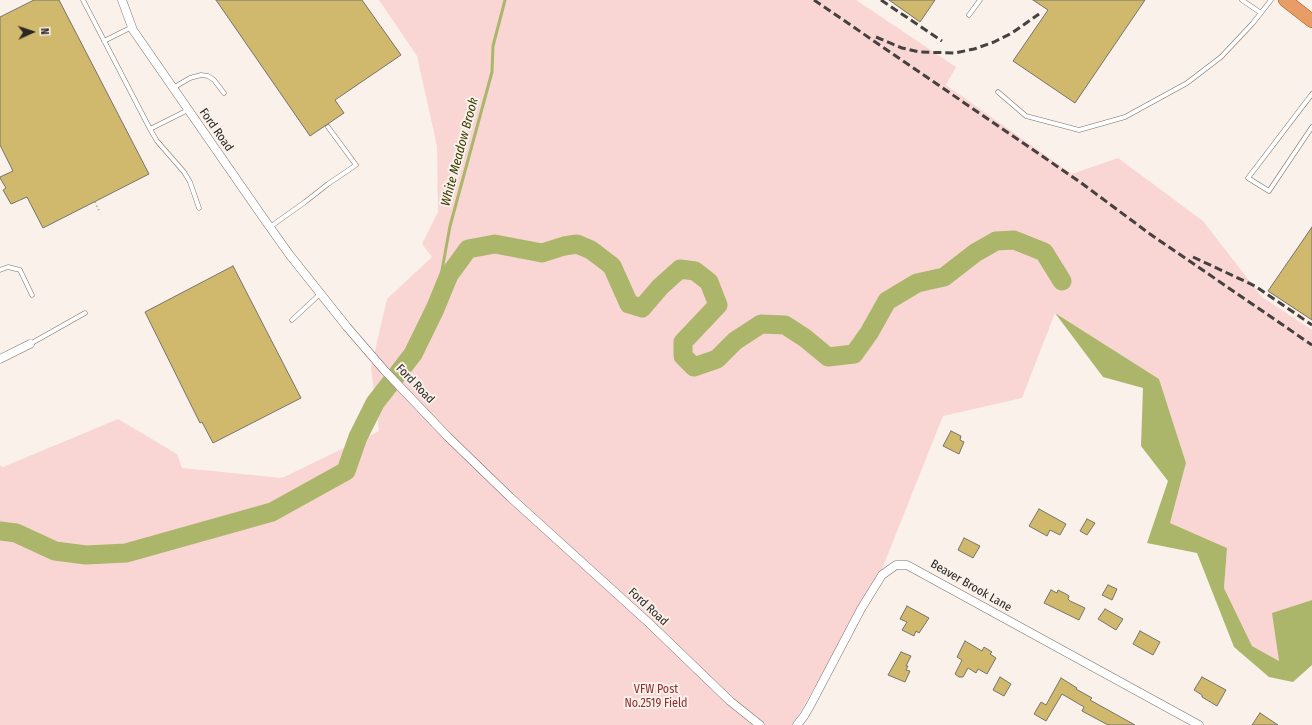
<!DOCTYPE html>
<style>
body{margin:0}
#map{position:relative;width:1312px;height:725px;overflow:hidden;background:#f9f1ea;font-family:"Fira Sans Condensed",sans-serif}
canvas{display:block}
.north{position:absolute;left:12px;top:12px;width:40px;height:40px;-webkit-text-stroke:3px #f9f1ea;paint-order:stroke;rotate:87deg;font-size:11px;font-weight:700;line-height:16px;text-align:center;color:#292624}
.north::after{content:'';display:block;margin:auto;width:14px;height:18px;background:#292624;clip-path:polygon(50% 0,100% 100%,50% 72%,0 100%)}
</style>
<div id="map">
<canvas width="1312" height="725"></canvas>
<div class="north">N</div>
</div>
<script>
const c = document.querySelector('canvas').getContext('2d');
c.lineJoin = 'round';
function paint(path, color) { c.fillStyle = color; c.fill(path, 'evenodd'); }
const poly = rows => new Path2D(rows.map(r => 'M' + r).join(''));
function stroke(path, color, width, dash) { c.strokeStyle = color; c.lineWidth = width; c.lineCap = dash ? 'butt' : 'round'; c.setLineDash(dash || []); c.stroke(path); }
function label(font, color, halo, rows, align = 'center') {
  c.font = font + ' "Fira Sans Condensed",sans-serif'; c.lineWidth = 4; c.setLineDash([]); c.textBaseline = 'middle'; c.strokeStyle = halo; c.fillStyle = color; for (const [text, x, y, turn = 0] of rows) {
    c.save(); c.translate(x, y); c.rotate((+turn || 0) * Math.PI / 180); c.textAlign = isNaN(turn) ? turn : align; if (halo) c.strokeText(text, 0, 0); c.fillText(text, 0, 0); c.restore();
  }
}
paint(poly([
 [379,0,856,0,956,67,946,85,1072,174,1118,158,1203,221,1262,297,1312,330,1312,600,1273,613,1279,661,1252,646,1224,588,1227,548,1170,523,1186,463,1159,379,1055,313,1022,398,943,416,882,569,793,725,0,725,0,465,3,467,118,419,177,454,182,468,282,478,379,431,371,368,387,299,432,257,422,244,438,212,437,146,417,56]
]), '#f9d6d4');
paint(poly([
 [1055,313,1159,379,1186,463,1170,523,1227,548,1224,588,1252,646,1279,661,1272,613,1312,600,1312,665,1293,682,1269,677,1234,647,1197,553,1147,543,1168,481,1141,446,1143,388,1103,377]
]), '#abb66b');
stroke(poly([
 [435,309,450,226,492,72,493,46,505,0]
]), '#abb66b', 3);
stroke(poly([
 [0,531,16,533,55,551,86,555,126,553,272,512,346,471,358,437,375,403,413,354,435,309,449,275,468,249,495,244,542,253,564,246,577,244,591,250,612,266,629,304,642,308,660,287,680,269,695,271,709,282,718,305,683,342,683,356,694,367,717,359,735,341,761,324,785,325,805,338,828,357,854,354,869,333,887,301,917,283,944,277,975,253,996,241,1014,240,1044,252,1062,281]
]), '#abb66b', 19);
const building = poly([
 [34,0,59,0,149,174,43,228,27,197,11,204,3,190,6,188,0,178,0,177,13,171,0,145,0,17,34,0],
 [216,0,362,0,401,55,335,100,344,113,310,136,216,0],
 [889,0,935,0,920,22,889,0],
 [1033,0,1145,0,1075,103,1013,61,1048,10,1033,0],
 [1312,227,1312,320,1268,291,1312,227],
 [233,266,301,398,213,443,202,422,200,423,145,312,233,266],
 [951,431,961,436,960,440,964,442,959,454,943,446,951,431],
 [1039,509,1066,524,1060,535,1050,530,1047,536,1029,526,1039,509],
 [1087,519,1095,523,1087,535,1080,531,1087,519],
 [964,538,980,546,973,558,958,550,964,538],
 [1108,585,1117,589,1112,600,1102,595,1108,585],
 [1051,590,1057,593,1058,590,1066,594,1069,596,1068,599,1070,601,1085,608,1079,620,1044,603,1051,590],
 [907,606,929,618,919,633,916,631,914,636,902,630,907,622,900,619,907,606],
 [1105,609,1123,619,1116,630,1098,619,1105,609],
 [1140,631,1160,642,1153,655,1133,644,1140,631],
 [965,641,982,651,984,647,992,652,990,654,996,658,987,674,978,669,976,673,968,668,963,677,959,677,955,674,962,660,957,657,965,641],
 [901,652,911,656,906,666,908,666,906,670,910,671,905,682,888,675,901,652],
 [1000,677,1011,684,1004,696,993,690,1000,677],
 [1202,677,1226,690,1217,706,1202,697,1202,695,1194,690,1202,677],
 [1061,678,1077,688,1076,689,1092,698,1090,700,1135,725,1108,725,1082,711,1084,707,1062,694,1046,721,1034,714,1041,702,1046,705,1061,678],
 [1260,713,1278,725,1252,725,1260,713]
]);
paint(building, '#d0b86c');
stroke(building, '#77746c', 1);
const lane = poly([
 [83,0,150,129,157,141,184,172,190,182,199,208],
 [1242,0,1261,13],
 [969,15,980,0],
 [104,41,132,27],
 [173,88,190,78,201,75,208,76,214,80,224,93],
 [998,92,1026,116,1079,130,1125,117,1187,83,1221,57,1253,23,1271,0],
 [1312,94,1248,178,1269,191,1312,127],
 [150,129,188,110],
 [270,227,305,202,328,184,356,165,328,127],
 [0,270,8,267,20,270,32,295],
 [292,320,320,294],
 [30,344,85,313]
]);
const street = poly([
 [122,0,133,30,262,216,289,254,347,327,385,371,448,437,510,497,649,623,730,701,760,725],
 [0,359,30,344],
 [797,725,804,716,811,704,861,609,882,575,896,565,907,565,1199,725]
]);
const primary = poly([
 [1285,0,1312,21]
]);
stroke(lane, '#78716a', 5);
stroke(street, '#78716a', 9);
stroke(primary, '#9b480d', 14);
stroke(poly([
 [95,202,100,213]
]), '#a9a39e', 2, [1, 3]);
stroke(lane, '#fff', 4);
stroke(street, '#fff', 8);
stroke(primary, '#e89c66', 13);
stroke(poly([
 [814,0,1080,182,1150,234,1312,345],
 [881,0,942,41],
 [876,37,902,48,920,52,955,53,974,49,994,42,1012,33,1039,14],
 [1193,257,1255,286,1312,325]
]), '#45413f', 3, [8, 4]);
label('12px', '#292624', '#f9f1ea', [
 ["Ford Road",216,130,55],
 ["Ford Road",415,384,46],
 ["Beaver Brook Lane",971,586,30],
 ["Ford Road",648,607,43]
]);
label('12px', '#8e2e32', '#f9f1ea', [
 ["VFW Post",656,690],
 ["No.2519 Field",656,704]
]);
label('italic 13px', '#363c00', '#f9f1ea', [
 ["White Meadow Brook",460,152,-75]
]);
</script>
